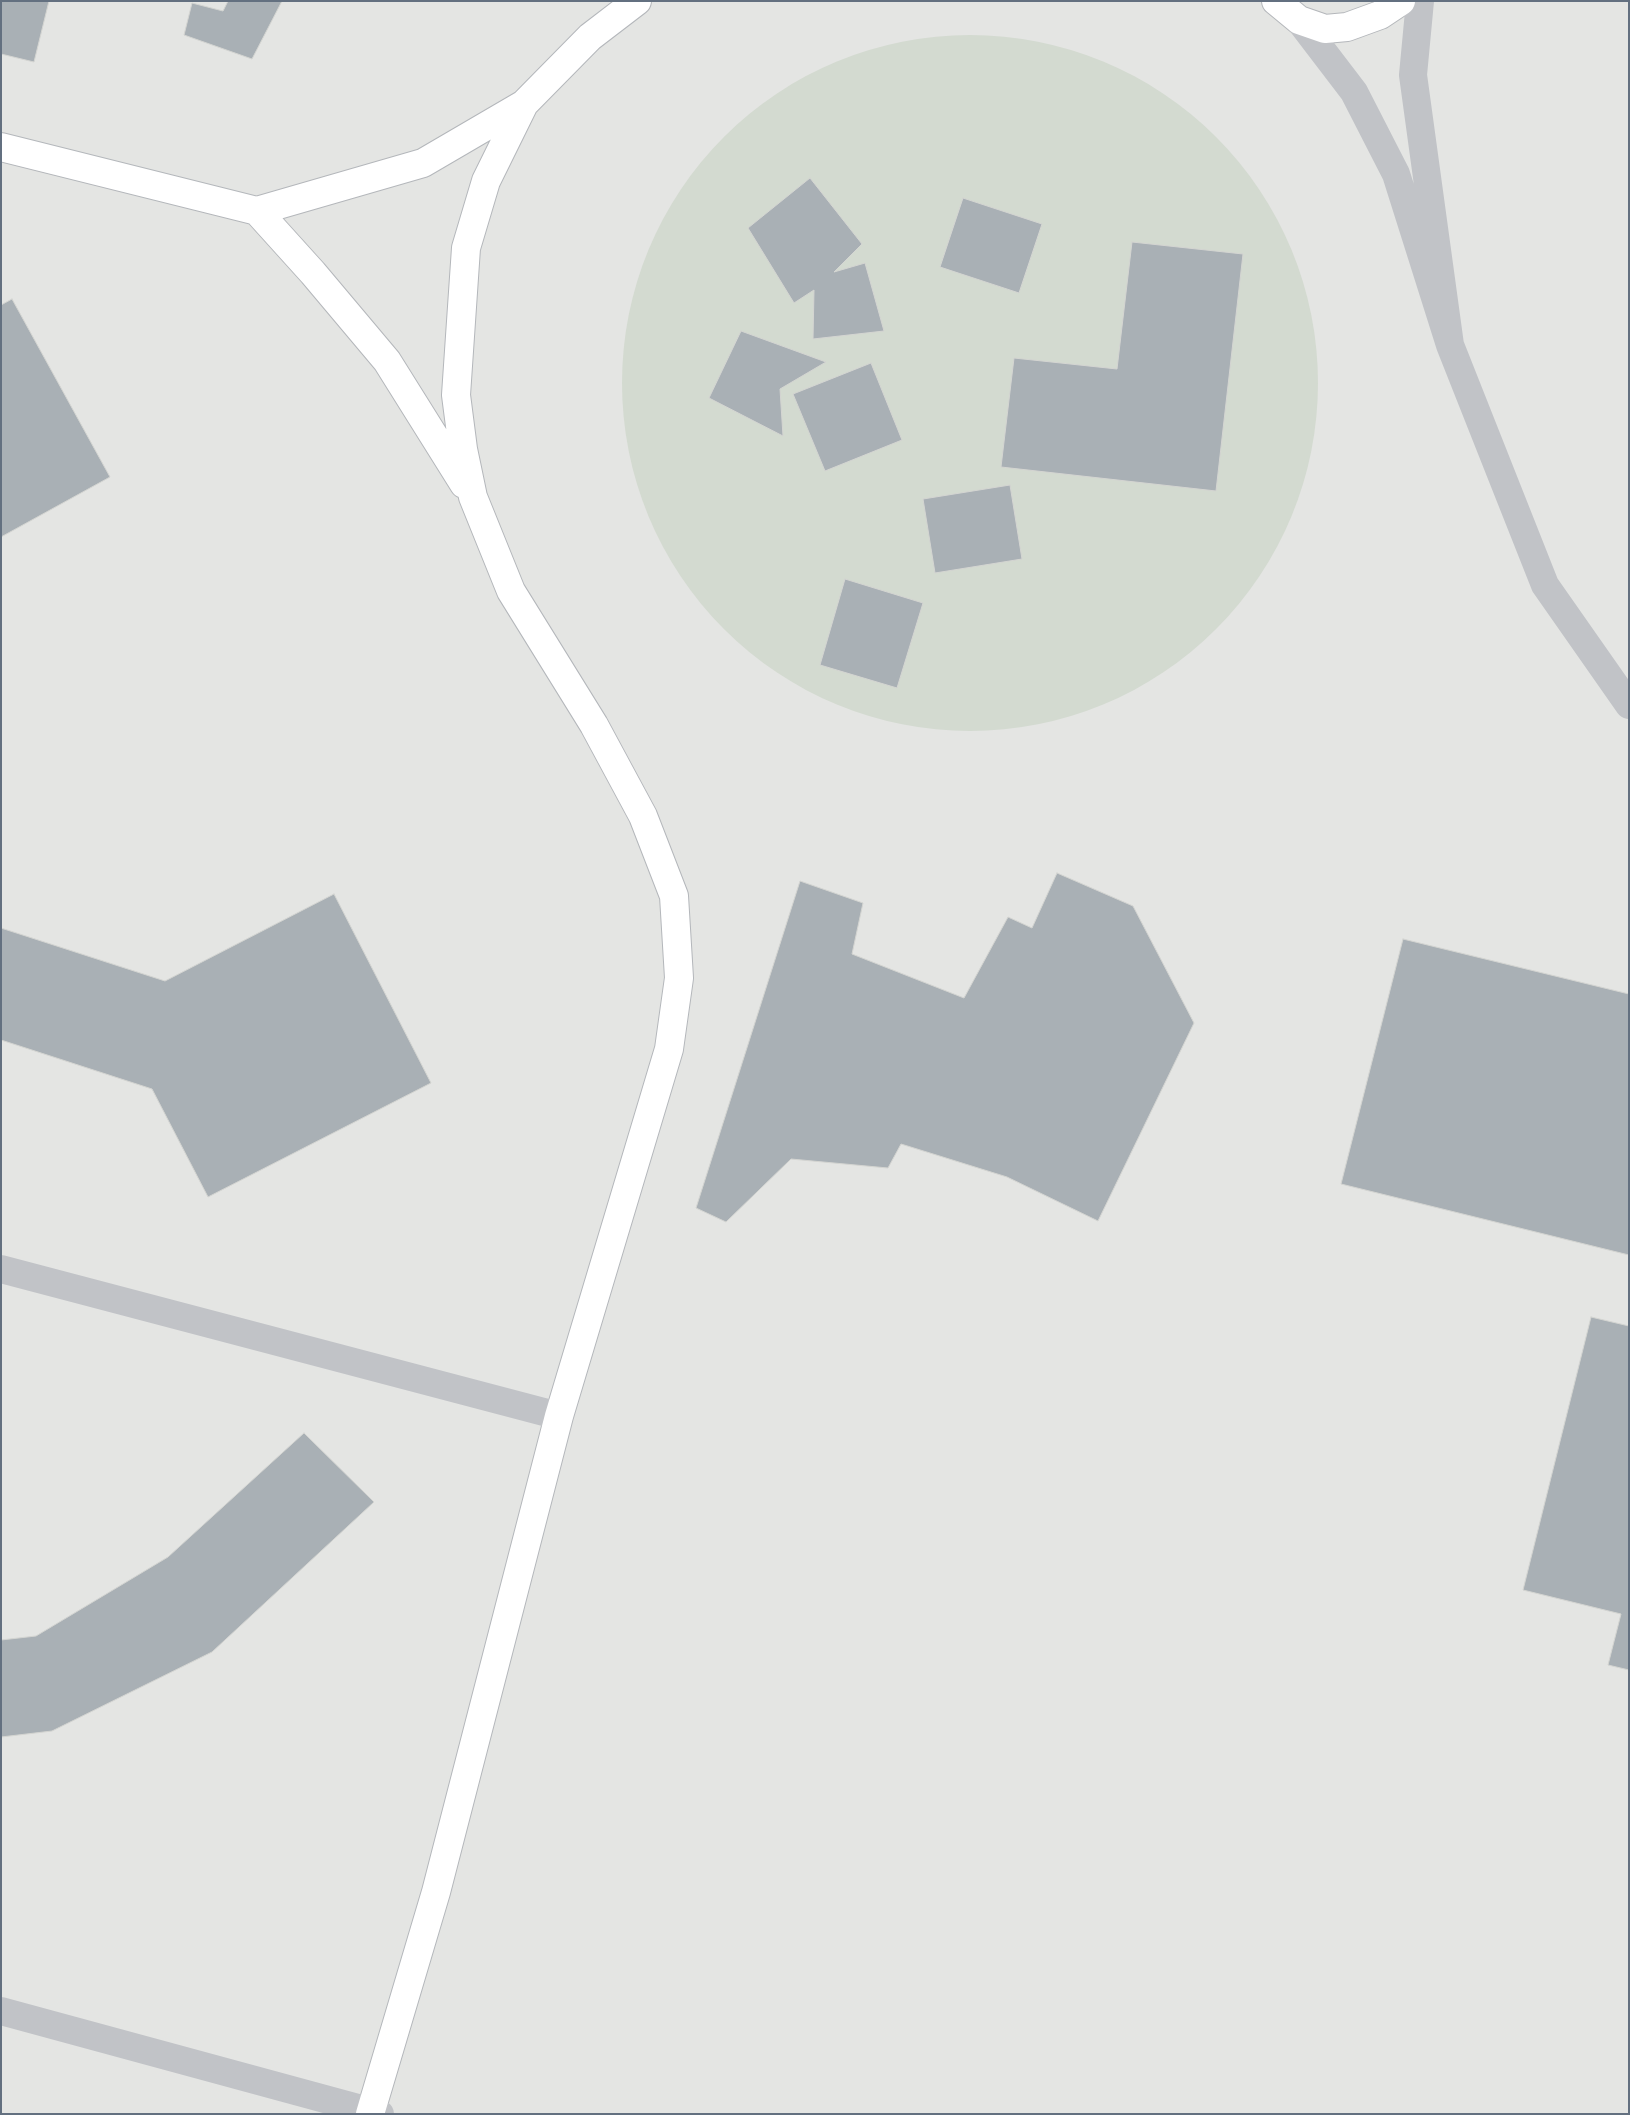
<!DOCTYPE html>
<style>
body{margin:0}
#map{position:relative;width:1630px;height:2115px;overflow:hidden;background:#f3f4ef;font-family:Ubuntu,sans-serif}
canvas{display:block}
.frame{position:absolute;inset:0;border:2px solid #637080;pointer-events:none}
</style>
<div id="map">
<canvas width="1630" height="2115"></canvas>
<div class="frame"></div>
</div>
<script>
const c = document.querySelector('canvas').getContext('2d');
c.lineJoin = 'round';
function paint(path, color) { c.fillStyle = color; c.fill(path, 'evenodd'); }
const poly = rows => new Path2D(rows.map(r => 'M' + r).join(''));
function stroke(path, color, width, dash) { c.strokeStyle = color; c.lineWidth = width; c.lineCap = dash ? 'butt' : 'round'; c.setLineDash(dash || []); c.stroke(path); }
paint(poly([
 [1,1,1629,1,1629,2114,1,2114]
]), '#e4e5e3');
paint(poly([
 '622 383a348 348 0 1 1 696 0a348 348 0 1 1-696 0Z'
]), '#d3dad0');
const building = poly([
 [1,1,49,1,34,62,1,54,1,1],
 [228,1,282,1,252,59,184,35,192,3,223,11,228,1],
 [810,178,862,244,834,272,865,263,884,331,813,339,814,290,794,303,748,228,810,178],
 [963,198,1042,224,1019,293,940,267,963,198],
 [1132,242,1243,254,1216,491,1001,467,1014,358,1117,369,1132,242],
 [12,299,110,477,1,537,1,305,12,299],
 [741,331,826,362,780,389,783,436,709,398,741,331],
 [871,363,902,440,825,471,793,394,871,363],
 [1010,485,1022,559,935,573,923,499,1010,485],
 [845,579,923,603,897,688,820,665,845,579],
 [1057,873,1133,906,1194,1023,1098,1221,1007,1177,901,1144,888,1168,791,1159,726,1222,696,1208,800,881,863,903,852,954,964,998,1008,917,1032,928,1057,873],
 [334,894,431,1083,208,1197,152,1089,1,1040,1,928,165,981,334,894],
 [1403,939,1629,994,1629,1255,1341,1184,1403,939],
 [1591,1317,1629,1326,1629,1670,1608,1665,1621,1614,1523,1590,1591,1317],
 [304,1433,374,1502,212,1652,52,1731,1,1737,1,1640,36,1636,168,1557,304,1433]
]);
paint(building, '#a9b0b5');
stroke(building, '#d4d5d2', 1);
const major = poly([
 [1276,1,1299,20,1325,29,1347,27,1380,15,1401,1],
 [1,147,257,211],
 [464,484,387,361,313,273,257,211,423,163,524,104],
 [370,2114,436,1892,559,1416,669,1049,679,978,674,896,643,816,594,725,511,591,473,497,463,449,456,395,466,248,486,181,524,104,590,37,637,1]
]);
stroke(major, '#b4b7bb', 30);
stroke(poly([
 [1299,20,1354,92,1396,174,1450,345,1413,75,1420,1],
 [1450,345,1545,585,1629,705],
 [1,1269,559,1416],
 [1,2011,380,2114]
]), '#c1c3c7', 28);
stroke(major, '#fff', 28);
</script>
